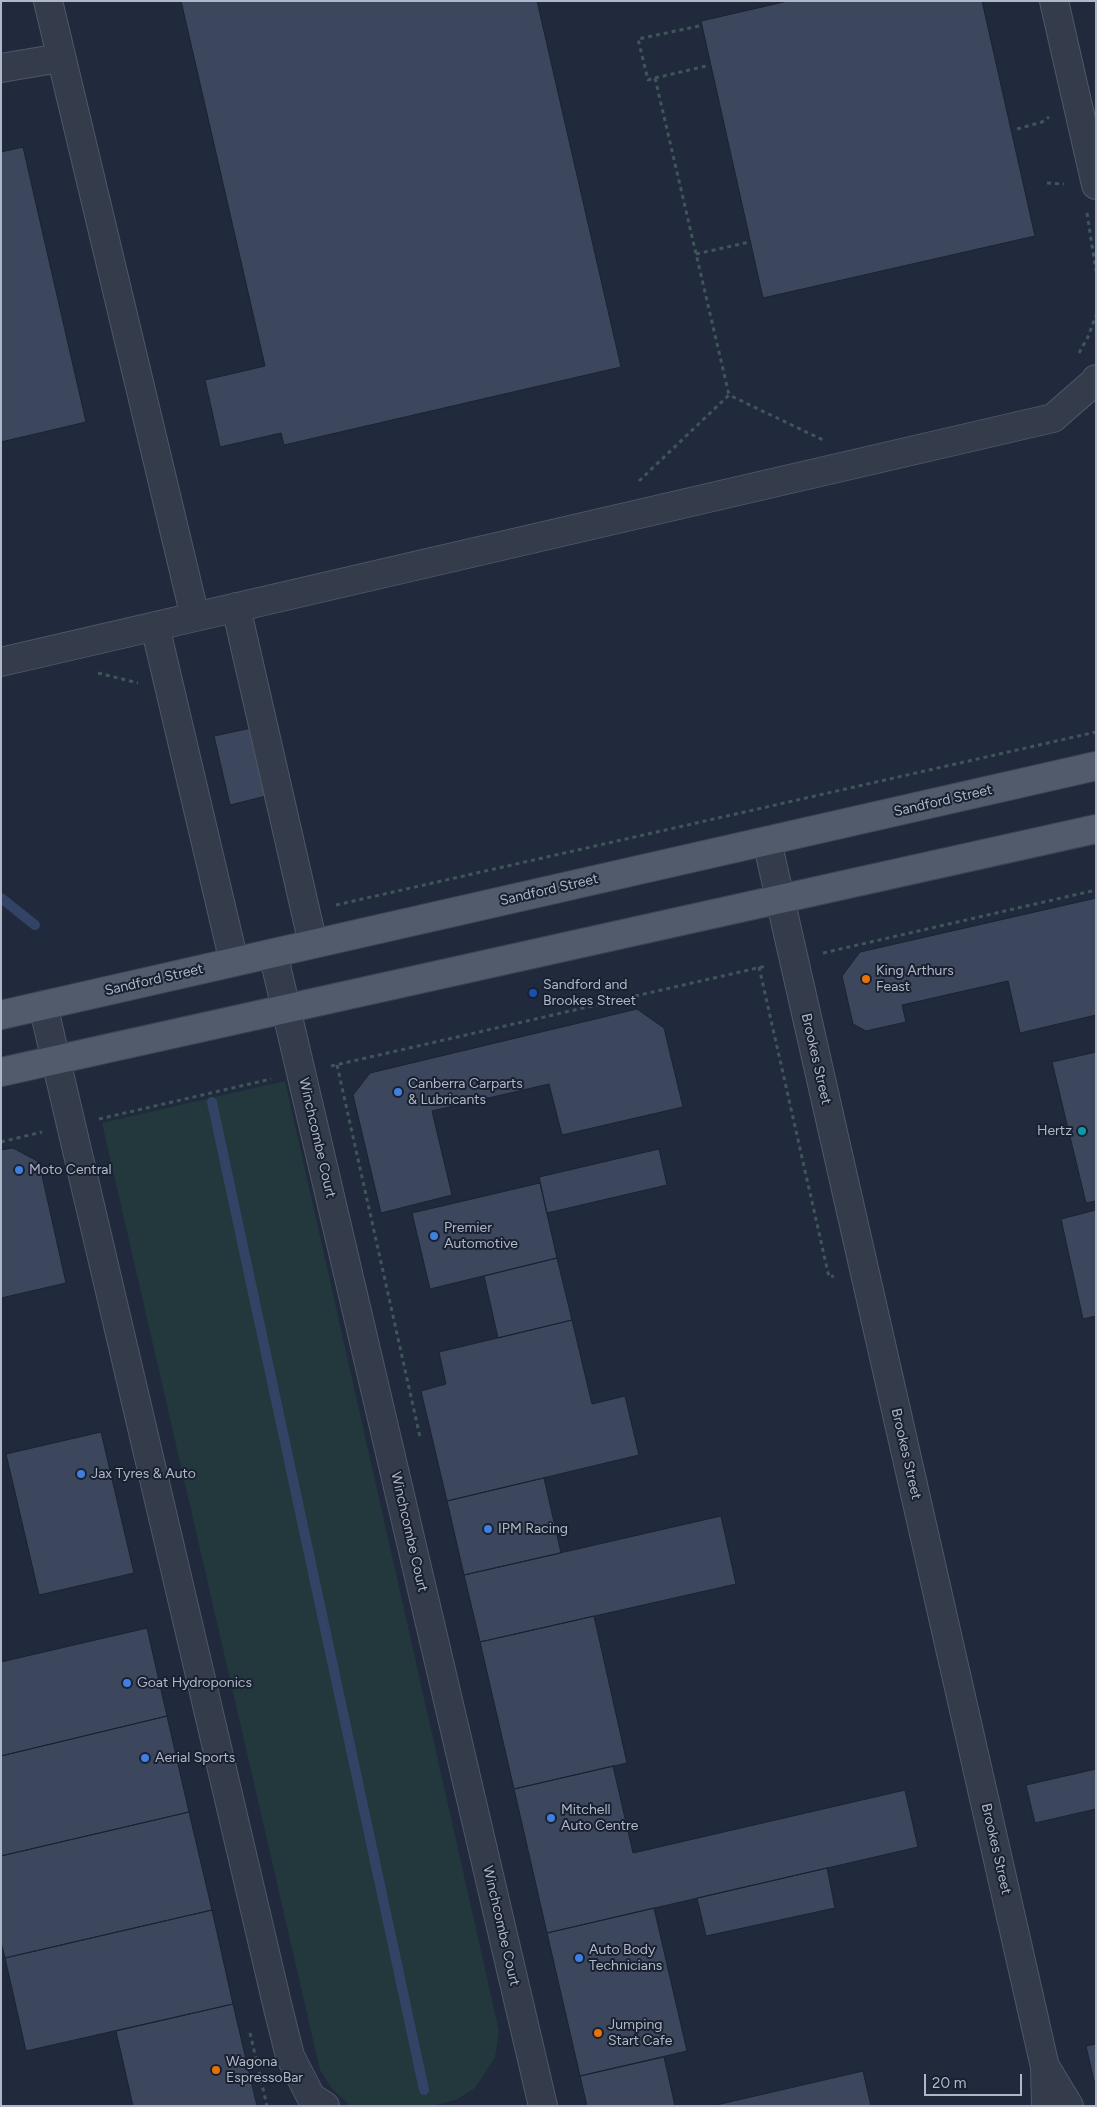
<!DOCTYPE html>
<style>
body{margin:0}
#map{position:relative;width:1097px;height:2107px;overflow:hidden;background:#202a3c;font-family:Figtree,sans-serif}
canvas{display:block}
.frame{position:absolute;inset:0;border:2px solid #afb7c8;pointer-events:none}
.scale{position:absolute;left:924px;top:2074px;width:98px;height:22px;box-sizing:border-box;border:2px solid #afb7c8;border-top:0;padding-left:6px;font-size:15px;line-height:18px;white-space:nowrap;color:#afb7c8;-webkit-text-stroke:4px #192130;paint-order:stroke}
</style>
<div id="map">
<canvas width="1097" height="2107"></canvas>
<div class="frame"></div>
<div class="scale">20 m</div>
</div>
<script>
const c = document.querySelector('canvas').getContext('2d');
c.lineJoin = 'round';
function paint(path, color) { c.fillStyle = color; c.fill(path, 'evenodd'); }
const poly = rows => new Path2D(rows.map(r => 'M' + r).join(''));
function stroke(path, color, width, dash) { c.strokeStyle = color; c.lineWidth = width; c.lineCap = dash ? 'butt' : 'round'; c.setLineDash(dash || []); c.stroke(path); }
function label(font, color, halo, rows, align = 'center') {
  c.font = font + ' Figtree,sans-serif'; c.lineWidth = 4; c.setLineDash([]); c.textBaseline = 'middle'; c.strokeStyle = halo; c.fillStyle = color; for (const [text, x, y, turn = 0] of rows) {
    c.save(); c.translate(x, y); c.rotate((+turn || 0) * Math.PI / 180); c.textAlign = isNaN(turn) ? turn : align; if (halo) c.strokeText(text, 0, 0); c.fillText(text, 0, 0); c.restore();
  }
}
paint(poly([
 [285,1081,499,2031,495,2057,475,2088,456,2100,431,2106,351,2106,333,2090,320,2070,102,1123]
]), '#22383d');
stroke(poly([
 [1,898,35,925],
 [212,1102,424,2090]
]), '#324365', 10);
const building = poly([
 [181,1,537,1,621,367,284,445,281,433,220,447,205,380,265,366,181,1],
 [788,1,982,1,1035,236,763,298,701,21,788,1],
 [23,147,86,422,1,442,1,152,23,147],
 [251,728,266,796,230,805,214,736,251,728],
 [1096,898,1096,1015,1020,1033,1008,981,902,1005,906,1022,866,1031,853,1024,842,976,860,952,1096,898],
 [637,1009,664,1028,683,1107,562,1135,549,1084,432,1111,452,1195,381,1213,353,1095,370,1073,637,1009],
 [1096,1052,1096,1201,1086,1203,1052,1062,1096,1052],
 [13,1148,39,1162,66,1283,1,1298,1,1150,13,1148],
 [659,1149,667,1185,547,1213,539,1177,659,1149],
 [540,1183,557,1258,430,1289,412,1213,540,1183],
 [1096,1210,1096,1316,1083,1319,1061,1219,1096,1210],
 [557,1258,572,1320,498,1338,484,1276,557,1258],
 [572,1320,592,1404,625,1396,639,1455,447,1501,421,1391,446,1384,439,1352,572,1320],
 [101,1432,134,1573,39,1595,6,1454,101,1432],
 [544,1478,561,1553,464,1575,447,1501,544,1478],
 [721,1516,736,1584,480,1642,464,1575,721,1516],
 [594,1616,627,1763,514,1789,480,1642,594,1616],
 [147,1628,167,1716,1,1756,1,1662,147,1628],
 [167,1716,189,1812,1,1856,1,1756,167,1716],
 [613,1766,633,1853,905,1790,918,1847,547,1933,514,1789,613,1766],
 [1096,1769,1096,1809,1035,1823,1026,1785,1096,1769],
 [189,1812,212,1910,5,1958,1,1942,1,1856,189,1812],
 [827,1868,835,1908,706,1936,697,1898,827,1868],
 [654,1908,687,2051,580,2076,547,1933,654,1908],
 [212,1910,233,2004,26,2051,5,1958,212,1910],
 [233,2004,257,2106,133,2106,116,2031,233,2004],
 [1096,2044,1096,2082,1094,2081,1086,2046,1096,2044],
 [664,2057,675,2106,587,2106,580,2076,664,2057],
 [863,2071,871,2106,712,2106,863,2071]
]);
paint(building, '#3c465c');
stroke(building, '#1b2333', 1);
const minor = poly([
 [48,1,195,617],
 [1054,1,1096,185],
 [1,68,60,58],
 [236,607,313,944],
 [155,626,234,962],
 [1,662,1053,418,1093,383,1096,379],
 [767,841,1045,2067,1046,2106],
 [273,953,543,2106],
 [43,1005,278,2008,290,2056,311,2097,325,2106],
 [1046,2068,1069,2106]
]);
const major = poly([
 [1,1015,1096,766],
 [1,1072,1096,829]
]);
stroke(minor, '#4f5767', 30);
stroke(major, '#3d4555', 30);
stroke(poly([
 [699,26,638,39,648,80,655,78,729,395],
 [655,78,706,66],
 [1017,129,1042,122,1049,117],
 [1047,183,1064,184],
 [1087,213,1096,271],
 [696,254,750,242],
 [1079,353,1088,337,1096,315],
 [639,481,729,395,823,440],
 [98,673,138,683],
 [336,905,1096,732],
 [823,953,1096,890],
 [759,967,829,1277,834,1276],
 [337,1065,420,1437],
 [331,1066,766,966],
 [99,1119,271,1079],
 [1,1142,42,1132],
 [250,2033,267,2106]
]), '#40555a', 3, [4, 4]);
stroke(minor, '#343c4c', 28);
stroke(major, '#525b6c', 28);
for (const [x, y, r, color] of [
 [866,979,5,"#e8710a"],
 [533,993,5,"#1a4fb4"],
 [398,1092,5,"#3f7fe0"],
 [1082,1131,5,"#0f9aa8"],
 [19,1170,5,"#3f7fe0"],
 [434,1236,5,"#3f7fe0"],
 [81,1474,5,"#3f7fe0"],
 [488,1529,5,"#3f7fe0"],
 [127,1683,5,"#3f7fe0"],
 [145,1758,5,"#3f7fe0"],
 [551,1818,5,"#3f7fe0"],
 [579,1958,5,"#3f7fe0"],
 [598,2033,5,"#e8710a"],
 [216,2070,5,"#e8710a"]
]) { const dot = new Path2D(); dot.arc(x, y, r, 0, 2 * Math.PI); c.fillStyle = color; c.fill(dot); stroke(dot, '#192130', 2); }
label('14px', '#afb7c8', '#192130', [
 ["Sandford Street",943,801,-13],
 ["Sandford Street",549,890,-13],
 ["Sandford Street",154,980,-13],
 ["Brookes Street",816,1059,77],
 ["Winchcombe Court",317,1138,77],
 ["Brookes Street",906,1454,77],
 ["Winchcombe Court",409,1532,77],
 ["Brookes Street",996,1849,77],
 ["Winchcombe Court",501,1926,77]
]);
label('14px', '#afb7c8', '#192130', [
 ["King Arthurs",876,971],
 ["Feast",876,987],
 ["Sandford and",543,985],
 ["Brookes Street",543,1001],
 ["Canberra Carparts",408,1084],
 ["& Lubricants",408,1100],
 ["Hertz",1072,1131,"right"],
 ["Moto Central",29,1170],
 ["Premier",444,1228],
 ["Automotive",444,1244],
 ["Jax Tyres & Auto",91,1474],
 ["IPM Racing",498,1529],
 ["Goat Hydroponics",137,1683],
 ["Aerial Sports",155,1758],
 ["Mitchell",561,1810],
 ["Auto Centre",561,1826],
 ["Auto Body",589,1950],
 ["Technicians",589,1966],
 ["Jumping",608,2025],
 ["Start Cafe",608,2041],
 ["Wagona",226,2062],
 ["EspressoBar",226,2078]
], 'left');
</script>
